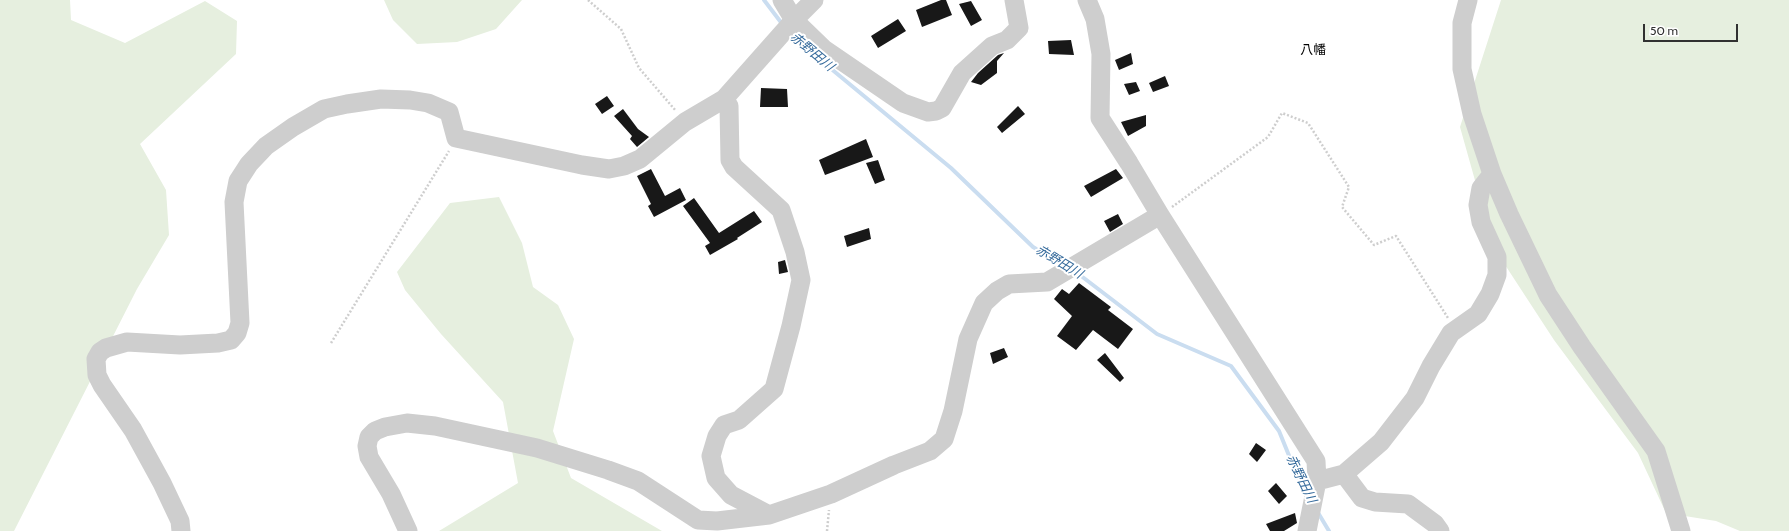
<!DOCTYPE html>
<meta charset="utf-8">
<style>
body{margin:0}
#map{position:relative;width:1789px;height:531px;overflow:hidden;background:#fff;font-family:Cabin,sans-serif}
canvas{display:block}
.scale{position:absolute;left:1643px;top:24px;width:95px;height:18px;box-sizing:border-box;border:2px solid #313131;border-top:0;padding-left:5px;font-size:12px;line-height:14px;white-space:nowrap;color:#313131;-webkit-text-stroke:3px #fff;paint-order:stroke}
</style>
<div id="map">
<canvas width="1789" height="531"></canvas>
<div class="scale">50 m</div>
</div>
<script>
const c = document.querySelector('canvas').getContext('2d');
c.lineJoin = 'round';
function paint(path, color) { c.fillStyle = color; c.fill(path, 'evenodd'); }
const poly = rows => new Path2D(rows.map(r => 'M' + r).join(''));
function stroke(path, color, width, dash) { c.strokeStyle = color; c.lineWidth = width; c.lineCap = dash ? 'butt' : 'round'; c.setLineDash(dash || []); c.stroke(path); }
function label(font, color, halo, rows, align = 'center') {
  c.font = font + ' Cabin,"Noto Sans JP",sans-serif'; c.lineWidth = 4; c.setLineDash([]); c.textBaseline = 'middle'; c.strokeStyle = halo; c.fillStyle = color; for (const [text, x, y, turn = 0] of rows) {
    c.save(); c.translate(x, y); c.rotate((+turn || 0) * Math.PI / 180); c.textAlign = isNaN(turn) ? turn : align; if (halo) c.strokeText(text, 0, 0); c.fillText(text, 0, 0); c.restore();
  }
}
paint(poly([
 [0,0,70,0,71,20,125,43,205,1,237,21,236,54,140,144,166,190,169,235,137,289,14,531,0,531],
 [384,0,522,0,496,29,457,42,417,44,393,20],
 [1501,0,1789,0,1789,531,1740,531,1716,521,1666,513,1638,453,1554,340,1494,248,1460,127],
 [499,197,522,243,533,287,558,305,574,339,553,431,571,478,662,531,439,531,518,483,503,402,441,334,405,290,397,272,450,203]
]), '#e6efdf');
stroke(poly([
 [764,0,783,25],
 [789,34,951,168,1033,247,1065,266],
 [1076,272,1157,334,1231,366,1279,431,1301,485,1308,497],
 [1317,511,1329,531]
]), '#caddf0', 4);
paint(poly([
 [941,0,946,0,952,15,922,27,916,10],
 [971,1,982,20,971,26,959,4],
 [898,19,906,31,878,48,871,36],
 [1071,40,1074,55,1049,54,1048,41],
 [1004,53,997,61,997,73,981,85,971,82,978,73,998,55],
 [1131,53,1133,64,1119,70,1115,60],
 [1165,76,1169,86,1153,92,1149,83],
 [1136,82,1140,91,1129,95,1124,84],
 [761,88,787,89,788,107,760,107],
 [607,96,614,106,602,114,595,104],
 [1018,106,1025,114,1002,133,997,127],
 [623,109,638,129,649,137,637,147,630,139,632,136,614,116],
 [1146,115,1146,126,1128,136,1121,122],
 [866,139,873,157,825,175,819,160],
 [878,160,885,180,875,184,866,163],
 [651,169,665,196,680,188,686,200,654,217,648,206,651,204,637,176],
 [1116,169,1123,178,1091,197,1084,186],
 [694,198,719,233,754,211,762,222,737,238,738,239,710,255,705,246,710,243,683,206],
 [1118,214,1123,224,1110,232,1104,221],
 [869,228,871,239,847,247,844,236],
 [785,260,788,272,779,274,778,262],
 [1079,283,1111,307,1108,310,1133,329,1118,349,1093,330,1076,350,1057,336,1072,316,1054,299,1062,289,1069,294],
 [1004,348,1008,357,993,364,990,353],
 [1105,353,1124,378,1120,382,1097,360],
 [1256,443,1266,450,1257,462,1249,454],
 [1276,483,1287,496,1279,504,1268,491],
 [1295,513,1297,523,1284,531,1270,531,1266,524]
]), '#181818');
stroke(poly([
 [588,0,621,29,639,68,676,111],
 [1172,207,1268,137,1282,113,1308,123,1349,187,1342,207,1374,245,1396,236,1448,318],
 [331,343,449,151],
 [827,531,829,510]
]), '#cecece', 2.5, [2, 2]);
stroke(poly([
 [782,0,794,20,824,49,903,103,928,112,936,111,942,108,962,73,992,46,1007,40,1019,28,1014,0],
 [1087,0,1095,19,1101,54,1100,118,1129,163,1160,215,1316,461,1317,481,1307,531],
 [1468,0,1462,23,1462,69,1472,114,1492,174,1509,214,1548,295,1582,347,1656,451,1681,531],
 [724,99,729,106,730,160,734,167,781,210,795,252,801,280,791,326,774,389,739,420,724,425,717,436,711,456,716,478,731,495,769,515],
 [1344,474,1362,498,1375,502,1408,504,1435,524,1440,531],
 [1317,481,1344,474,1381,442,1415,398,1431,366,1451,333,1478,314,1490,294,1497,275,1497,257,1481,222,1478,205,1481,188,1492,174],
 [181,531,180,521,162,483,133,430,102,385,97,375,96,359,100,352,106,348,127,342,180,345,218,343,231,340,237,333,240,323,234,202,238,181,249,164,266,146,293,127,324,109,347,104,381,99,410,100,428,103,449,112,456,138,582,165,609,169,624,166,640,159,685,122,724,99,794,20,814,0],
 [408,531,391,494,369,457,367,446,369,437,375,431,385,427,407,423,435,426,537,448,608,470,638,481,698,520,717,521,769,515,831,494,894,465,930,451,944,439,953,411,968,339,984,303,997,291,1009,284,1047,282,1160,215]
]), '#cecece', 19);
label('13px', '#000', '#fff', [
 ["八幡",1313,50]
]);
label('italic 13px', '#366b9c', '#fff', [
 ["赤野田川",812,52,40],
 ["赤野田川",1059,262,31],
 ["赤野田川",1301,479,64]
]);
</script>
